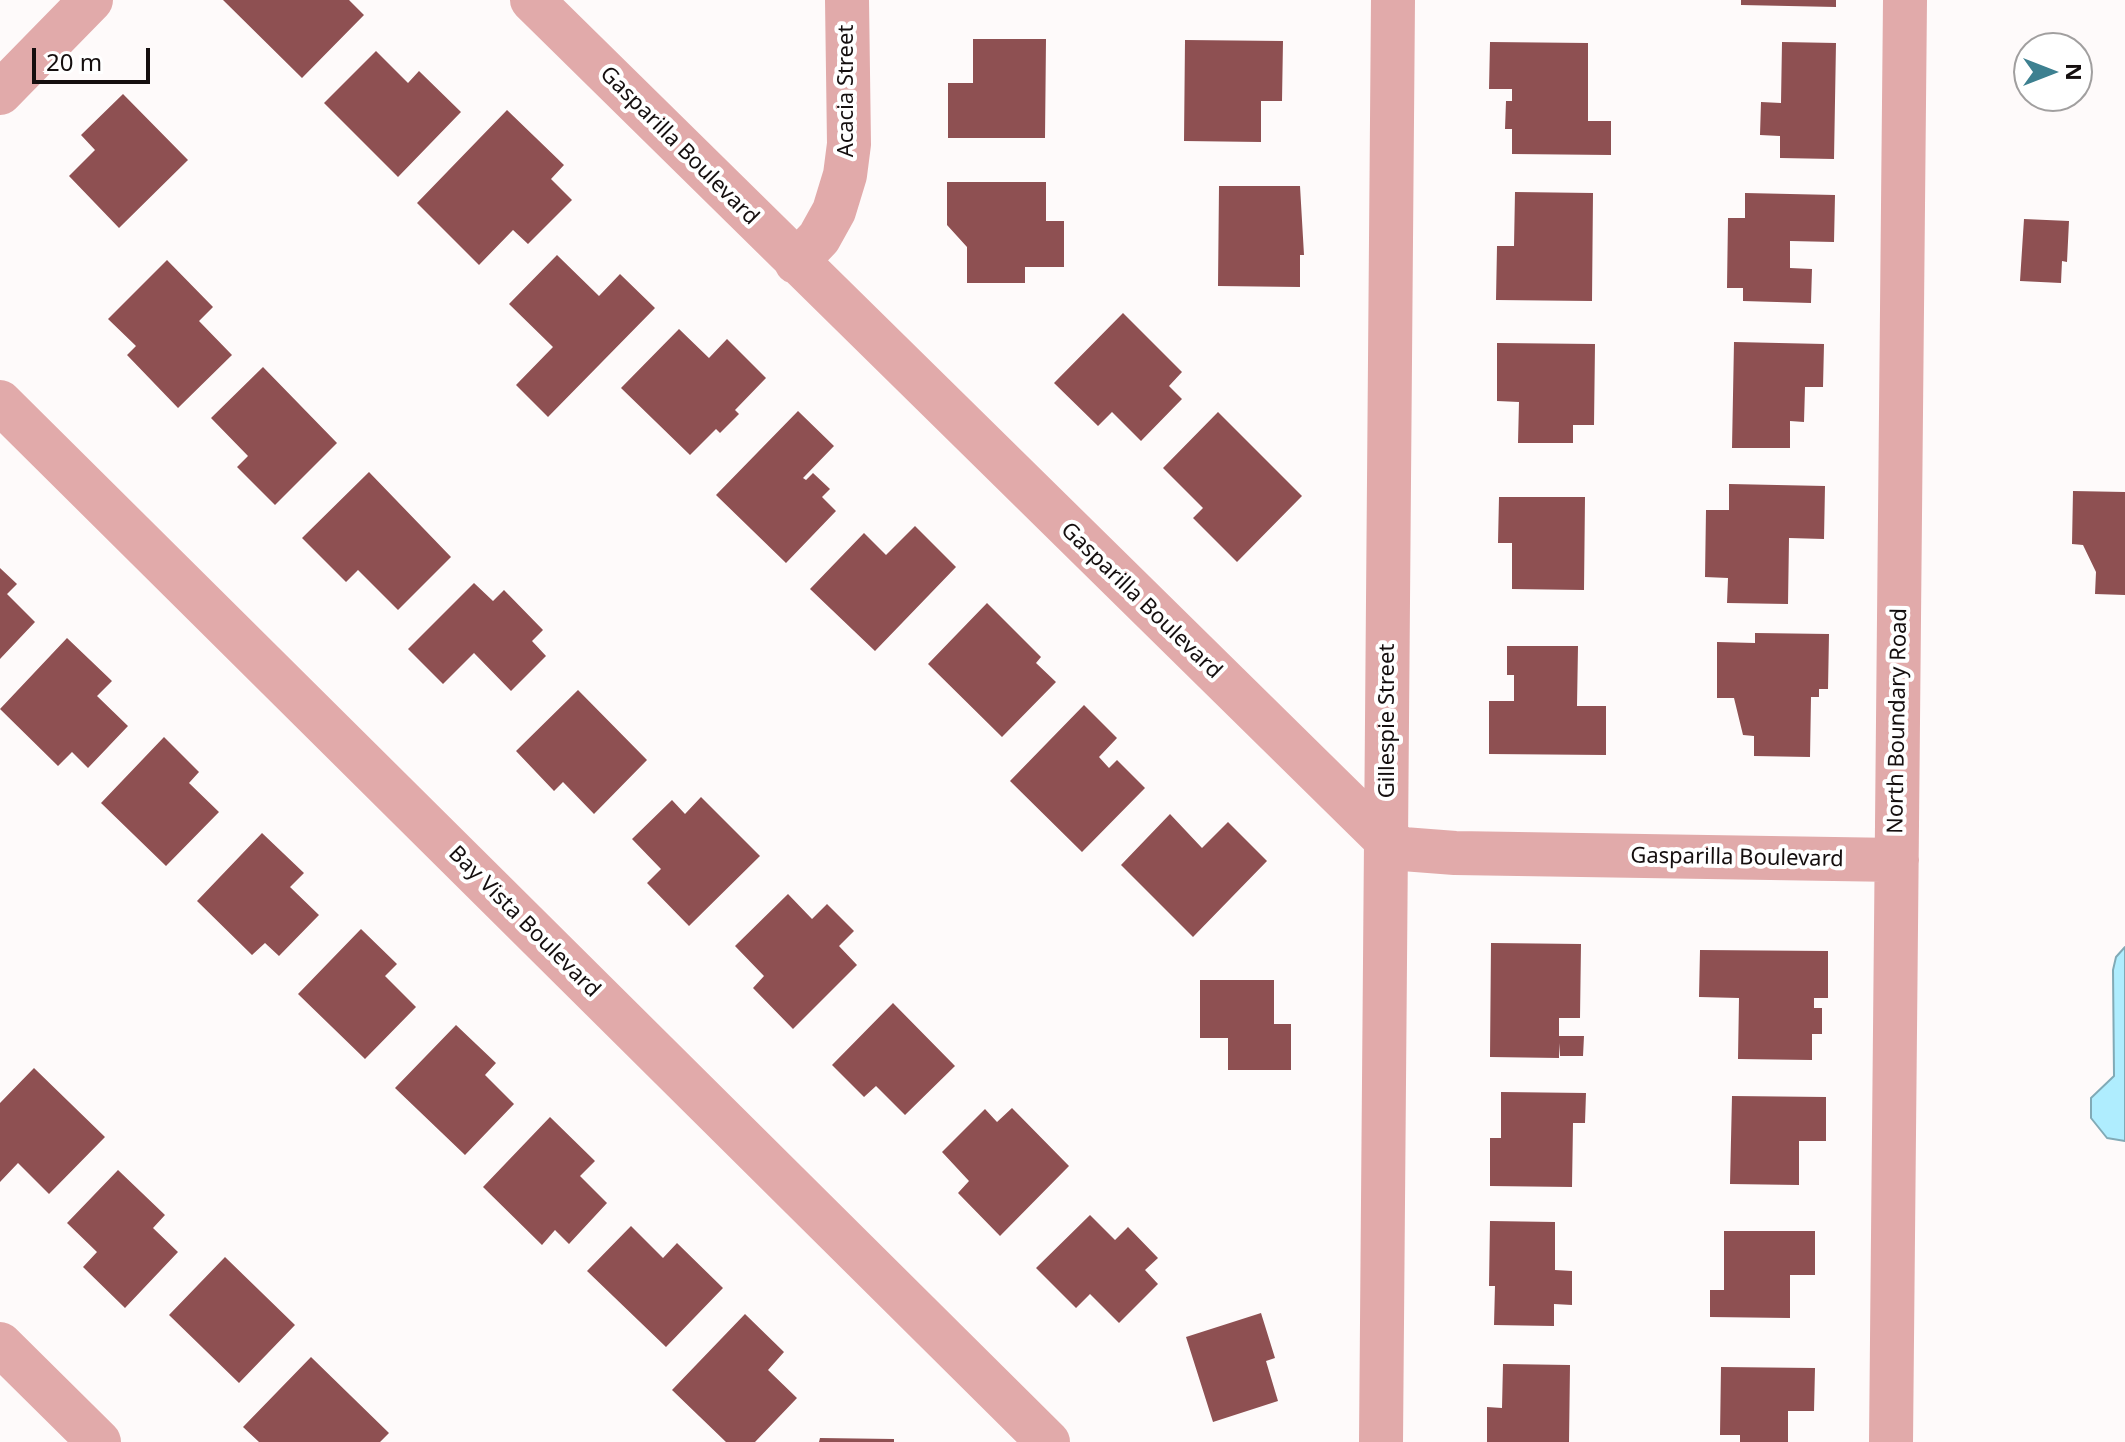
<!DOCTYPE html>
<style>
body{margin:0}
#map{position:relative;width:2125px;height:1442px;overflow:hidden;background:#fefafa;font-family:"Noto Sans",sans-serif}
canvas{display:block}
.north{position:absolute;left:2013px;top:32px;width:80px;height:80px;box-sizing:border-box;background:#fff;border:2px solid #a19f9f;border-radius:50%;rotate:90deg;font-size:22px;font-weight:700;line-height:32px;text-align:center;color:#150f0f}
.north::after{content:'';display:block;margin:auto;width:28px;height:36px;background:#3d8090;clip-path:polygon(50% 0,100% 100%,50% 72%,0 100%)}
.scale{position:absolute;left:32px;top:48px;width:118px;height:36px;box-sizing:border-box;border:4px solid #150f0f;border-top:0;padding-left:10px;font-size:24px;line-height:28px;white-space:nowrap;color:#150f0f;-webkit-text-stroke:6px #fff;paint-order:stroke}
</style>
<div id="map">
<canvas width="2125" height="1442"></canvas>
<div class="north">N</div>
<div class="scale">20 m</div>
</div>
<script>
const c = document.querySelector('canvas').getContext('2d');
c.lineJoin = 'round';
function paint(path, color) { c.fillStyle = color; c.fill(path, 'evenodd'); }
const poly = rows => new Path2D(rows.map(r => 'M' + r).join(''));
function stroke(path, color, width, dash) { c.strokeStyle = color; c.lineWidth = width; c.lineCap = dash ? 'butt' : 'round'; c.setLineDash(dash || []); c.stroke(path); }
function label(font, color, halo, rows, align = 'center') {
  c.font = font + ' "Noto Sans",sans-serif'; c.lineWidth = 8; c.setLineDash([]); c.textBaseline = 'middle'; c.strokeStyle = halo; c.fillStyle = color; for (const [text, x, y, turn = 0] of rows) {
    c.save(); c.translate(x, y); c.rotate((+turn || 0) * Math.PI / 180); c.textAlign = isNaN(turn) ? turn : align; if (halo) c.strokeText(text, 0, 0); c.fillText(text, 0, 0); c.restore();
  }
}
const water = poly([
 [2125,947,2125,1141,2107,1138,2091,1118,2091,1098,2114,1076,2113,970,2116,957,2125,947]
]);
paint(water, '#afedfe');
stroke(water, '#81aab6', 2);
paint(poly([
 [223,0,349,0,364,15,302,78],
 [1741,0,1836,0,1836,7,1741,5],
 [973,39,1046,39,1045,138,948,138,948,83,973,83],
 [1185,40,1283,41,1282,101,1261,101,1261,142,1184,141],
 [1490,42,1588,43,1588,121,1611,121,1611,155,1512,154,1512,129,1505,129,1506,101,1512,101,1512,89,1489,89],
 [1782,42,1836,43,1834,159,1780,158,1780,136,1760,135,1761,102,1781,103],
 [376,51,408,83,419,71,461,112,398,177,324,103],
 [123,94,188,160,119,228,69,176,95,150,81,135],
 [507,110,564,165,551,179,572,200,528,244,513,230,479,265,417,203],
 [947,182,1046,182,1046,221,1064,221,1064,267,1025,267,1025,283,967,283,967,247,947,225],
 [1219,186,1300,186,1304,255,1300,255,1300,287,1218,286],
 [1515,192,1593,193,1592,301,1496,300,1497,246,1514,246],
 [1745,193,1835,195,1834,242,1790,241,1790,268,1812,269,1811,303,1743,301,1743,288,1727,288,1728,218,1745,218],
 [2024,219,2069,221,2067,262,2062,261,2061,283,2020,281],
 [557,255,599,296,620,274,655,308,548,417,516,385,553,347,509,304],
 [167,260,213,307,199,321,232,355,178,408,127,355,136,346,108,319],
 [1123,313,1182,372,1169,386,1182,399,1141,441,1112,412,1098,426,1054,383],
 [679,329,709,358,727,339,766,378,735,410,739,414,720,433,716,429,690,455,621,388],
 [1734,342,1824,344,1823,387,1805,387,1804,422,1790,421,1790,448,1732,448],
 [1497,343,1595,344,1594,425,1573,425,1573,443,1518,443,1519,402,1497,401],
 [263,367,337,443,275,505,237,467,248,456,211,418],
 [798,411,834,446,803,478,806,480,813,473,830,489,822,497,836,511,786,563,716,495],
 [1218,412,1302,496,1237,562,1193,518,1203,508,1163,468],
 [369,472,451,557,398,610,358,570,346,582,302,538],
 [1729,484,1825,486,1824,539,1789,538,1788,604,1727,603,1728,578,1705,577,1706,510,1729,510],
 [2073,491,2125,492,2125,595,2095,594,2096,572,2083,545,2072,544],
 [1499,497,1585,497,1584,590,1512,589,1512,543,1498,543],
 [915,526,956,567,875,651,810,589,864,533,886,555],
 [0,568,17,584,7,594,35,622,0,659],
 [474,583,493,601,504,590,543,630,532,641,546,656,511,691,474,653,443,684,408,649],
 [987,603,1041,657,1036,663,1056,682,1002,737,928,664],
 [1755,633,1829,634,1828,689,1819,689,1819,697,1811,697,1810,757,1754,756,1754,736,1743,735,1734,698,1717,698,1717,642,1755,643],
 [67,638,112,681,97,696,128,726,88,768,72,752,58,766,0,709],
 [1507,646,1578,646,1577,706,1606,706,1606,755,1489,754,1489,701,1514,701,1514,675,1507,675],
 [578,690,647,760,594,814,563,782,554,791,516,751],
 [1084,705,1117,738,1099,757,1109,768,1117,760,1145,788,1082,852,1010,781],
 [164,737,199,772,189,783,219,812,166,866,101,803],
 [701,797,760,856,689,926,647,883,661,869,632,839,672,800,685,814],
 [1170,814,1202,848,1228,822,1267,861,1193,937,1121,865],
 [262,833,304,873,290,887,319,915,279,956,265,943,252,955,197,901],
 [788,894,812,919,827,904,854,931,839,946,857,965,793,1029,753,988,764,976,735,946],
 [361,929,397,964,385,976,416,1007,365,1059,298,994],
 [1491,943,1581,944,1580,1018,1559,1018,1559,1036,1584,1036,1583,1056,1560,1056,1559,1043,1559,1058,1490,1057],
 [1700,950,1828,951,1828,998,1814,998,1814,1008,1822,1008,1822,1034,1812,1034,1812,1060,1738,1059,1739,998,1699,997],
 [1200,980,1274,980,1274,1024,1291,1024,1291,1070,1228,1070,1228,1038,1200,1038],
 [893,1003,955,1066,905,1115,876,1086,864,1097,832,1065],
 [456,1025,496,1063,485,1075,514,1104,465,1155,395,1088],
 [34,1068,105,1137,49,1194,18,1163,0,1182,0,1103],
 [1501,1092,1586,1093,1585,1123,1573,1123,1572,1187,1490,1186,1490,1138,1501,1138],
 [1732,1096,1826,1097,1826,1141,1799,1141,1799,1185,1730,1184],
 [1012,1108,1069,1166,1000,1236,958,1193,969,1181,942,1152,985,1109,997,1122],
 [550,1117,595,1161,580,1176,607,1203,569,1244,555,1230,542,1245,483,1187],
 [118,1170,165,1215,153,1228,178,1252,125,1308,83,1267,97,1252,67,1223],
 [1090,1215,1115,1240,1128,1227,1158,1258,1145,1270,1158,1284,1119,1323,1090,1294,1076,1308,1036,1268],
 [1490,1221,1555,1222,1555,1270,1572,1271,1572,1305,1554,1304,1554,1326,1494,1325,1495,1286,1489,1286],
 [631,1226,663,1258,677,1243,723,1288,666,1347,587,1271],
 [1724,1231,1815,1231,1815,1275,1790,1275,1790,1318,1710,1317,1710,1290,1724,1290],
 [225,1257,295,1325,239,1383,169,1315],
 [1261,1313,1275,1358,1266,1361,1278,1401,1213,1422,1186,1337],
 [745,1314,784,1352,768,1370,797,1398,755,1442,726,1442,672,1390],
 [311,1357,389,1433,380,1442,259,1442,243,1427],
 [1503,1364,1570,1365,1569,1442,1487,1442,1487,1407,1502,1408],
 [1721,1367,1815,1368,1814,1411,1788,1411,1788,1442,1740,1442,1740,1435,1720,1435],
 [820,1438,894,1439,894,1442,819,1442]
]), '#8e5052');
stroke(poly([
 [532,0,1387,841,1403,849,1455,853,1897,860],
 [0,93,91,0],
 [796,262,819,238,834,211,845,175,849,144,847,0],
 [0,402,1048,1442],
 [0,1344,99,1442],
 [1381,1442,1393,0],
 [1891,1442,1905,0]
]), '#e1aaaa', 44);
label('22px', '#150f0f', '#fff', [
 ["Acacia Street",847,91,-90],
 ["Gasparilla Boulevard",679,146,45],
 ["Gasparilla Boulevard",1141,601,44],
 ["Gillespie Street",1388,721,-90],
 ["North Boundary Road",1898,721,-89],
 ["Gasparilla Boulevard",1737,858,1],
 ["Bay Vista Boulevard",524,922,45]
]);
</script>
